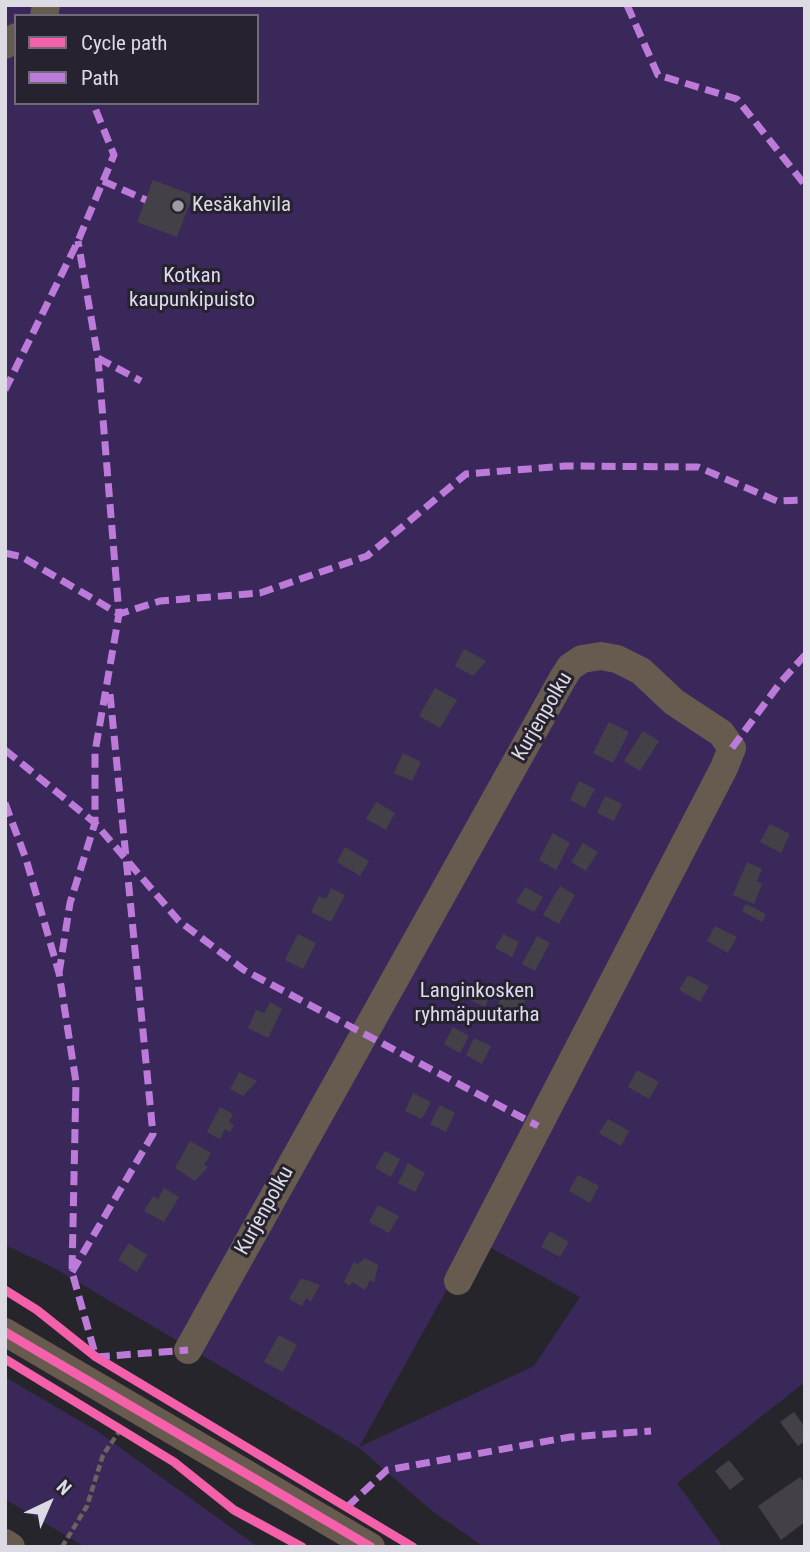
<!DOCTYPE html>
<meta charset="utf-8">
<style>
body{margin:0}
#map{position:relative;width:810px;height:1552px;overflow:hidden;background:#27252c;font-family:"Roboto Condensed",sans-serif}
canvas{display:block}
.frame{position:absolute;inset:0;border:7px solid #dcdae3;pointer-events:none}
.legend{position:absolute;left:14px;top:14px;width:245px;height:91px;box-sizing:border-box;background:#26222f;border:2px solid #6f6c77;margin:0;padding:9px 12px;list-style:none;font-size:21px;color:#dcdae3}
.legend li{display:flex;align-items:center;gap:14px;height:35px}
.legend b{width:35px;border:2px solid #6f6c77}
.north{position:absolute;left:14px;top:1468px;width:70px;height:70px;-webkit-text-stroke:5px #26222f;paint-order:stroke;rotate:44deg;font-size:19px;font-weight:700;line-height:28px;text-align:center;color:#dcdae3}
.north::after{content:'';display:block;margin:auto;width:24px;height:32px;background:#dcdae3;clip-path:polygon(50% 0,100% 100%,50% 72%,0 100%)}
</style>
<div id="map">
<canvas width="810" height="1552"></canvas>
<div class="frame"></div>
<ul class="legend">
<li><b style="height:9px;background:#f560ab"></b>Cycle path</li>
<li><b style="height:9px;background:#bd7bd9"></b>Path</li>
</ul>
<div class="north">N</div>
</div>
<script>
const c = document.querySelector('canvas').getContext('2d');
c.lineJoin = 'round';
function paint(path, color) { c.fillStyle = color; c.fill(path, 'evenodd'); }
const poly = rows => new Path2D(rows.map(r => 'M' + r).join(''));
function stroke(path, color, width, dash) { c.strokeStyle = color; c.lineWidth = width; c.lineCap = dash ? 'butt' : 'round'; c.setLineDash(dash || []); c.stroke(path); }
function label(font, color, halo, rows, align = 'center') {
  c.font = font + ' "Roboto Condensed",sans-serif'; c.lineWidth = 6; c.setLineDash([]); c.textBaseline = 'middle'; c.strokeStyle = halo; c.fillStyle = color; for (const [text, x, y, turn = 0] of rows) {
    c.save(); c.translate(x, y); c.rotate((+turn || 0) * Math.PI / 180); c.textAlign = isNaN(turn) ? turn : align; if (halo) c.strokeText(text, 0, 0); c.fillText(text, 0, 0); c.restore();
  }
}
paint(poly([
 [5,5,805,5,805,1382,677,1483,723,1547,484,1547,431,1510,358,1447,54,1268,5,1245],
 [16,16,257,16,257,103,16,103],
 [475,1239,580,1297,534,1366,359,1447],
 [5,1377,97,1431,258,1547,85,1547,5,1499]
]), '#3a285b');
paint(poly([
 [153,180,193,195,177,237,137,222],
 [464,649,486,661,473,676,455,666],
 [435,688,457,700,440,728,419,716],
 [609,722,629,732,613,763,593,753],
 [643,731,659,741,640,771,624,761],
 [403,753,421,762,412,781,394,773],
 [579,781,595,789,585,808,570,800],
 [605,796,622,804,614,821,597,813],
 [376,802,395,813,386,830,366,819],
 [770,824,790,834,781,853,760,842],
 [553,833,570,843,556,870,539,860],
 [583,843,598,852,586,871,571,862],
 [345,847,369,861,360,876,337,862],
 [747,862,762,869,757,881,762,884,754,904,733,895],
 [560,886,575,895,559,924,543,915],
 [525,887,543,897,534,912,516,902],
 [331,888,345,895,331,922,311,912,319,896,326,899],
 [746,904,766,914,762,922,742,911],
 [715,926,737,937,728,953,707,941],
 [298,934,316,943,303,969,285,960],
 [503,934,519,942,512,957,495,948],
 [537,936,550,943,535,971,522,964],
 [688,975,709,986,700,1002,679,990],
 [476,983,492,990,485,1007,468,999],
 [507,987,527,997,522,1007,525,1009,513,1023,493,1013],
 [270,1002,282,1009,268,1038,248,1028,256,1010,264,1013],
 [453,1027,469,1036,460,1053,444,1044],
 [474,1038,491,1046,482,1064,466,1055],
 [637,1070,659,1082,649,1099,628,1087],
 [239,1072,257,1081,243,1096,230,1089],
 [413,1093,431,1102,422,1119,405,1111],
 [440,1105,455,1113,446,1132,430,1124],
 [220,1107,233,1114,229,1122,234,1125,230,1132,225,1129,220,1139,207,1132],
 [608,1119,629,1131,621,1146,599,1133],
 [190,1141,211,1153,204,1165,208,1167,195,1181,175,1168],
 [385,1151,400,1159,391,1177,375,1168],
 [408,1163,425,1173,415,1192,398,1183],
 [578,1175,599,1186,590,1203,569,1191],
 [164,1188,179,1197,164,1222,144,1211,153,1196,158,1199],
 [378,1205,399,1216,389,1233,369,1222],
 [550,1231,569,1242,560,1257,541,1247],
 [129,1243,147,1255,137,1272,118,1260],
 [365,1258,378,1265,374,1283,370,1280,365,1290,352,1282,350,1286,344,1282,354,1262,358,1264],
 [301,1278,320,1285,311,1301,306,1298,302,1306,289,1299],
 [279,1335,297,1345,283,1372,264,1362],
 [794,1412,805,1427,805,1441,798,1446,780,1422],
 [729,1460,744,1479,730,1490,715,1471],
 [800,1477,805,1484,805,1522,781,1540,758,1506]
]), '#434147');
stroke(poly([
 [62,1547,87,1506,103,1455,121,1429]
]), '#6b635e', 4.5, [7, 3.5]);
stroke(poly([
 [44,16,46,5],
 [5,45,16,37],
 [5,1332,371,1547],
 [188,1350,563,678,570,667,582,659,601,656,617,659,641,671,674,702,721,733,732,748,724,768,458,1281],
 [5,1543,11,1547]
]), '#675a4f', 28);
stroke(poly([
 [627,5,658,75,737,99,805,185],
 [103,181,146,200],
 [98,358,141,381],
 [5,390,78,241,114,155,93,103],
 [5,553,22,557,119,614,160,601,260,593,367,556,466,474,565,466,698,467,777,501,805,500],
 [732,748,780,683,805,655],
 [5,750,95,823,179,921,244,970,538,1126],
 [5,803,26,859,59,973,76,1082,72,1272,96,1357,188,1350],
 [59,973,70,903,95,823,95,752,119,614,98,358,78,241],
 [72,1272,153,1134,110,694],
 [347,1507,387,1470,570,1437,651,1431]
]), '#bd7bd9', 7, [14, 7]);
stroke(poly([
 [5,1290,37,1310,96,1357,413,1547],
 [5,1332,371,1547],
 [5,1359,174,1462,234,1510,302,1547]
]), '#f560ab', 9);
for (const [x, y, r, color] of [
 [178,206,7,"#9d9ba3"]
]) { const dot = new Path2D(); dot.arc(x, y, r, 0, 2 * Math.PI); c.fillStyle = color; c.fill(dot); stroke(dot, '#26222f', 2.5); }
label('21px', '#dcdae3', '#26222f', [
 ["Kesäkahvila",192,206]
], 'left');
label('21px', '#dfd9ef', '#26222f', [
 ["Kotkan",192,277],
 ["kaupunkipuisto",192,301],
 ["Langinkosken",477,992],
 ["ryhmäpuutarha",477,1016]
]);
label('21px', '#dcdae3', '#26222f', [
 ["Kurjenpolku",543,717,-60],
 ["Kurjenpolku",265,1211,-61]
]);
</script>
